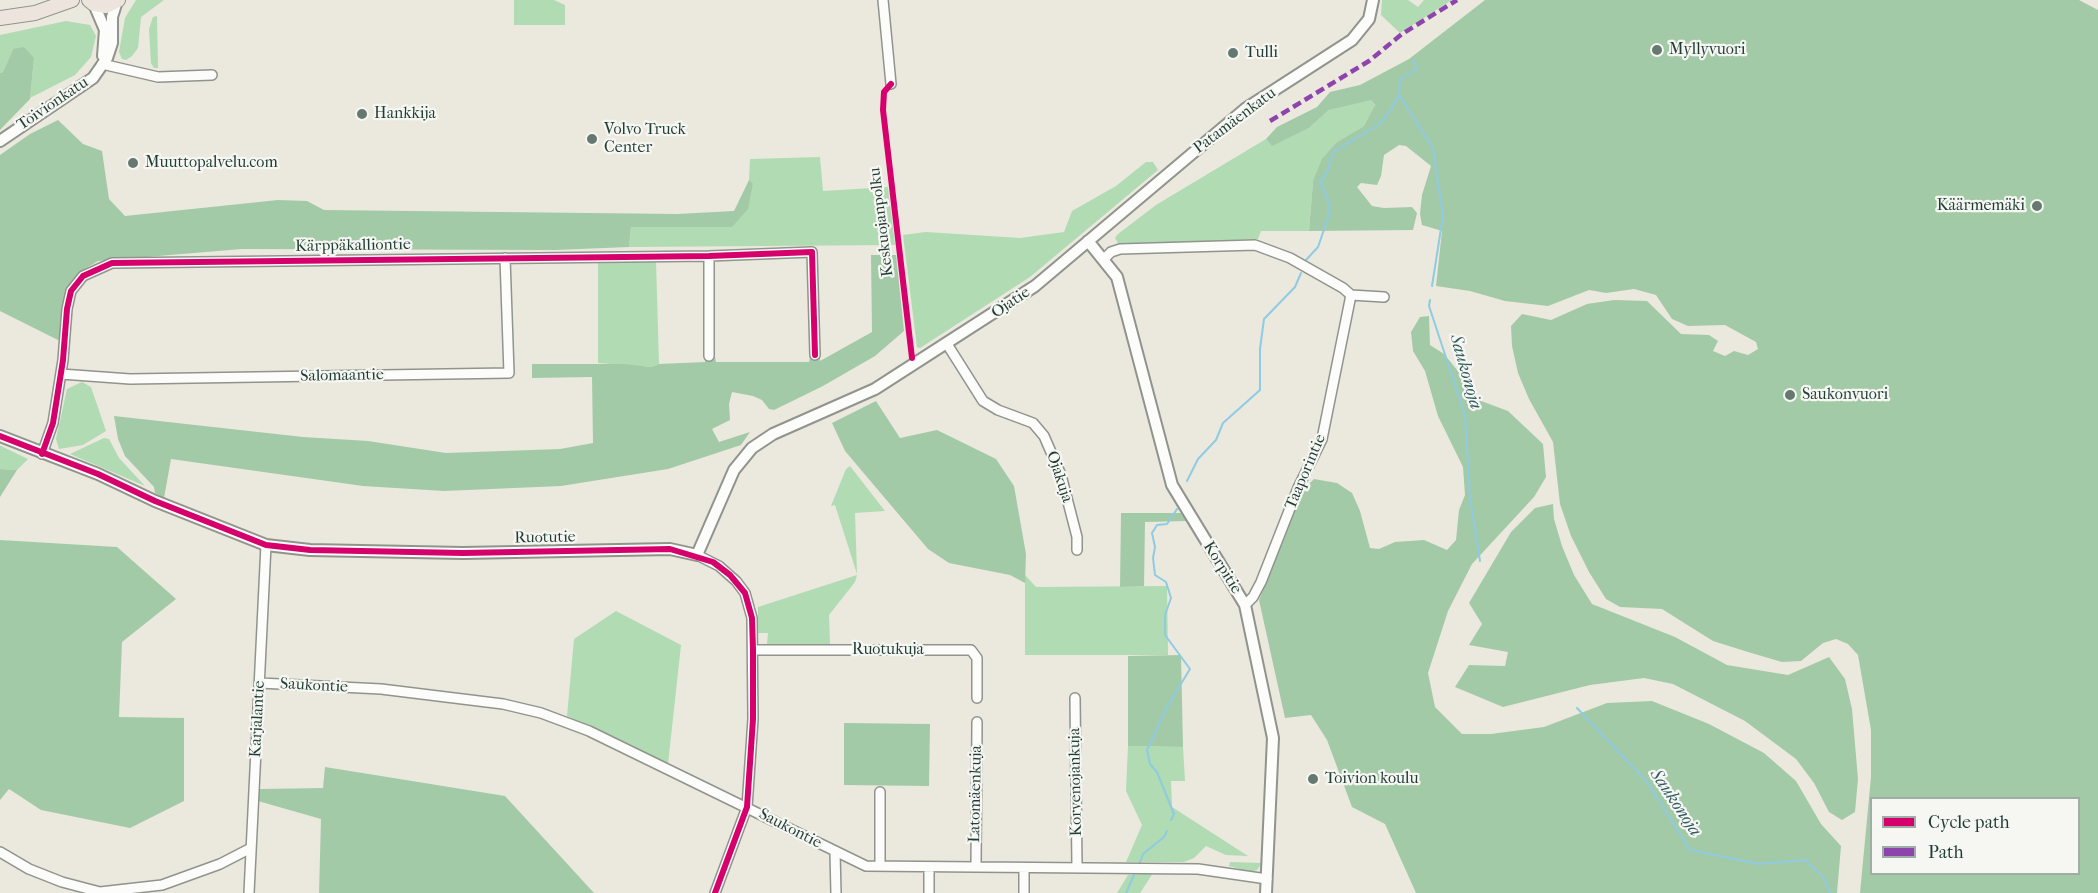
<!DOCTYPE html>
<meta charset="utf-8">
<style>
body{margin:0}
#map{position:relative;width:2098px;height:893px;overflow:hidden;background:#ebe8de;font-family:"IM FELL French Canon",serif}
canvas{display:block}
.legend{position:absolute;left:1870px;top:797px;width:210px;height:78px;box-sizing:border-box;background:#f6f6f2;border:2px solid #a0aca6;margin:0;padding:8px 10px;list-style:none;font-size:18px;color:#1f3d34}
.legend li{display:flex;align-items:center;gap:12px;height:30px}
.legend b{width:30px;border:2px solid #a0aca6}
</style>
<div id="map">
<canvas width="2098" height="893"></canvas>
<ul class="legend">
<li><b style="height:8px;background:#d6006c"></b>Cycle path</li>
<li><b style="height:8px;background:#8e44ad"></b>Path</li>
</ul>
</div>
<script>
const c = document.querySelector('canvas').getContext('2d');
c.lineJoin = 'round';
function paint(path, color) { c.fillStyle = color; c.fill(path, 'evenodd'); }
const poly = rows => new Path2D(rows.map(r => 'M' + r).join(''));
function stroke(path, color, width, dash) { c.strokeStyle = color; c.lineWidth = width; c.lineCap = dash ? 'butt' : 'round'; c.setLineDash(dash || []); c.stroke(path); }
function label(font, color, halo, rows, align = 'center') {
  c.font = font + ' "IM FELL French Canon",serif'; c.lineWidth = 4.5; c.setLineDash([]); c.textBaseline = 'middle'; c.strokeStyle = halo; c.fillStyle = color; for (const [text, x, y, turn = 0] of rows) {
    c.save(); c.translate(x, y); c.rotate((+turn || 0) * Math.PI / 180); c.textAlign = isNaN(turn) ? turn : align; if (halo) c.strokeText(text, 0, 0); c.fillText(text, 0, 0); c.restore();
  }
}
paint(poly([
 [136,0,164,0,141,17,138,48,132,56,126,60,122,59,119,52,125,18],
 [514,0,554,0,565,5,565,25,514,25],
 [1382,0,1408,0,1418,7,1424,0,1452,0,1400,33,1381,15],
 [157,16,158,68,154,68,151,63,149,29,153,17],
 [66,21,90,25,96,36,91,57,75,75,30,98,34,58,13,49,3,72,0,73,0,35],
 [1371,99,1375,106,1364,126,1337,142,1313,181,1309,231,1261,231,1258,239,1119,245,1115,238,1118,234,1156,205,1266,139,1272,145,1309,128,1329,110],
 [820,157,823,191,888,187,895,245,629,247,631,227,732,227,753,183,749,180,750,159],
 [1146,162,1153,162,1158,170,1030,277,920,348,917,347,903,235,926,232,1020,238,1064,232,1072,211,1116,186],
 [598,259,656,262,659,364,651,367,598,363],
 [82,382,91,387,106,431,83,445,59,449,56,439,67,389],
 [104,438,109,439,119,458,145,486,70,454],
 [0,446,1,446,28,459,17,470,0,469],
 [850,466,885,511,855,513,857,574,835,505,831,506,846,469],
 [857,575,855,582,829,615,830,644,767,644,768,633,758,633,758,607],
 [1025,575,1036,587,1167,586,1168,655,1025,655],
 [616,611,681,645,668,764,567,716,574,639],
 [1128,746,1183,747,1185,781,1171,781,1172,807,1248,856,1226,855,1206,846,1194,858,1184,862,1126,862,1142,825,1126,791],
 [1230,862,1262,863,1257,870,1250,872,1229,866],
 [1153,873,1140,893,1117,893,1128,875]
]), '#b0dbb3');
paint(poly([
 [1485,0,2079,0,2098,10,2098,893,1860,893,1871,777,1871,730,1858,655,1848,644,1836,639,1823,643,1801,661,1782,662,1748,652,1713,641,1662,609,1620,607,1606,599,1589,572,1571,536,1560,504,1553,442,1529,399,1518,373,1512,346,1511,326,1522,314,1551,320,1587,304,1614,300,1647,301,1681,334,1709,335,1718,341,1713,351,1725,356,1734,351,1748,355,1758,349,1756,342,1725,325,1688,326,1672,319,1656,295,1634,289,1606,293,1589,290,1548,306,1505,301,1470,291,1436,286,1442,231,1422,225,1420,214,1422,195,1431,166,1406,146,1399,145,1384,155,1381,176,1377,185,1361,183,1357,187,1372,206,1384,208,1412,207,1417,213,1413,230,1309,231,1313,181,1322,159,1337,142,1364,126,1375,105,1371,100,1329,110,1309,128,1272,146,1266,139,1277,127,1317,107,1330,92,1360,85,1409,59],
 [1872,798,2078,798,2078,874,1872,874],
 [24,47,34,58,30,99,0,130,0,73,3,72,13,49],
 [58,120,83,144,102,151,109,199,125,216,278,200,307,201,324,210,677,214,734,211,749,180,753,183,748,209,732,227,631,227,629,247,555,250,242,249,98,261,78,273,63,302,60,341,0,311,0,155,30,134],
 [871,255,896,255,904,331,875,356,823,386,774,410,769,409,762,400,753,396,732,392,729,404,730,420,712,429,719,442,750,432,741,445,668,469,561,486,444,491,363,486,171,459,164,498,155,493,154,487,125,456,118,439,114,416,303,437,368,441,446,453,560,449,593,443,592,377,532,378,532,364,624,364,651,367,659,364,705,362,706,357,715,357,716,362,809,362,810,357,820,356,820,361,872,332],
 [1429,316,1430,345,1444,354,1462,376,1473,398,1508,411,1543,444,1546,477,1534,497,1472,564,1448,611,1428,673,1435,707,1462,734,1491,734,1544,727,1607,703,1652,701,1709,724,1764,753,1796,781,1821,824,1841,846,1837,893,1416,893,1385,824,1352,807,1327,740,1311,715,1285,718,1259,600,1304,489,1314,479,1337,483,1352,493,1360,511,1370,548,1379,549,1395,542,1424,540,1447,550,1456,540,1459,510,1465,495,1463,467,1438,416,1425,371,1413,351,1411,332,1420,317],
 [876,401,900,438,937,430,996,459,1014,486,1026,554,1025,583,1010,575,949,563,928,549,845,451,832,423],
 [0,469,17,470,0,497],
 [1553,504,1554,519,1562,546,1574,575,1592,604,1675,637,1727,665,1788,675,1829,657,1845,679,1852,709,1858,779,1855,812,1842,820,1829,812,1814,783,1796,759,1745,721,1673,684,1644,678,1590,685,1503,707,1455,687,1469,665,1505,666,1508,652,1469,645,1482,624,1469,603,1511,532,1535,508],
 [1121,513,1181,513,1186,521,1145,522,1144,586,1120,587],
 [0,540,117,547,176,599,122,642,119,717,184,718,184,801,130,828,41,810,9,789,0,800],
 [1181,655,1183,747,1128,746,1128,656],
 [844,723,930,724,929,786,844,785],
 [325,767,505,796,594,893,319,893,321,819,258,801,260,789,323,788]
]), '#a3caa7');
stroke(poly([
 [1414,60,1417,69,1400,79,1399,95,1433,148,1443,216,1432,286],
 [1306,260,1318,247,1328,218,1328,200,1320,181,1327,173,1333,152,1378,125,1391,110,1398,96],
 [1430,300,1429,306,1465,415,1470,498,1480,561],
 [1187,481,1198,459,1216,440,1223,423,1260,390,1260,349,1264,319,1295,287,1301,273],
 [1577,708,1647,782,1690,850,1759,864,1805,860,1824,878,1830,893],
 [1171,820,1174,814,1157,772,1150,764,1147,750,1167,707,1190,669,1165,635,1165,615,1171,598,1166,582,1155,575,1153,558,1155,547,1152,533,1157,525,1167,524,1177,509],
 [1140,862,1143,854,1164,837,1167,831],
 [1126,893,1134,875]
]), '#8fcbe2', 2);
const minor = poly([
 [883,0,891,84],
 [102,64,158,77,212,75],
 [1104,259,1111,252,1120,249,1255,245,1290,258,1343,288,1351,295,1384,297],
 [947,344,983,401,998,410,1033,423,1044,436,1061,475,1077,537,1077,550],
 [709,356,709,256],
 [61,374,130,379,509,373,505,258],
 [42,454,53,423,63,360,67,309,71,291,83,276,112,263,709,256,812,252,815,355],
 [697,555,719,566,736,581,745,593,752,618,753,719,747,807,715,893],
 [1245,605,1253,597,1261,582,1298,488,1322,439,1351,295],
 [753,650,971,650,977,658,977,698],
 [260,683,381,689,503,704,541,713,589,731,866,866,1198,869,1267,879],
 [1075,698,1077,867],
 [0,852,29,869,62,882,100,892,162,885,220,864,251,848],
 [835,852,836,893],
 [880,866,880,792],
 [929,867,929,893],
 [976,867,977,722],
 [1024,868,1024,893],
 [249,893,266,545]
]);
const tertiary = poly([
 [94,4,105,30,103,56],
 [0,141,93,78,107,58,112,43,112,17,117,1],
 [1088,241,1117,277,1172,485,1245,605,1273,738,1266,893],
 [0,436,98,474,155,501,266,545,310,550,463,553,670,549,697,555,734,470,752,448,773,434,875,389,1035,286,1245,109,1352,40,1369,19,1373,0]
]);
const primary = poly([
 [89,0,94,4,106,6,118,0],
 [0,18,35,13,72,0]
]);
stroke(minor, '#90948d', 12);
stroke(tertiary, '#90948d', 14);
stroke(primary, '#90948d', 16);
stroke(minor, '#fcfcfa', 9);
stroke(tertiary, '#fcfcfa', 10);
stroke(primary, '#ede5dd', 14);
stroke(poly([
 [1270,121,1369,61,1402,34,1457,0]
]), '#8e44ad', 4.5, [9, 4.5]);
stroke(poly([
 [891,84,884,92,883,110,912,358],
 [0,436,98,474,155,501,266,545,310,550,463,553,670,549,713,562,730,575,745,593,752,618,753,650,753,719,747,807,715,893],
 [42,454,53,423,63,360,67,309,71,291,83,276,112,263,709,256,812,252,815,355]
]), '#d6006c', 6);
for (const [x, y, r, color] of [
 [1657,50,6,"#667970"],
 [1233,53,6,"#667970"],
 [362,114,6,"#667970"],
 [592,139,6,"#667970"],
 [133,163,6,"#667970"],
 [2037,206,6,"#667970"],
 [1790,395,6,"#667970"],
 [1313,779,6,"#667970"]
]) { const dot = new Path2D(); dot.arc(x, y, r, 0, 2 * Math.PI); c.fillStyle = color; c.fill(dot); stroke(dot, '#f6f6f2', 2); }
label('16px', '#1f3d34', '#f6f6f2', [
 ["Myllyvuori",1669,50],
 ["Tulli",1245,53],
 ["Hankkija",374,114],
 ["Volvo Truck",604,130],
 ["Center",604,148],
 ["Muuttopalvelu.com",145,163],
 ["Käärmemäki",2025,206,"right"],
 ["Saukonvuori",1802,395],
 ["Toivion koulu",1325,779]
], 'left');
label('16px', '#1f3d34', '#f6f6f2', [
 ["Toivionkatu",53,104,-34],
 ["Patamäenkatu",1235,121,-37],
 ["Keskuojanpolku",882,222,-97],
 ["Kärppäkalliontie",353,246,-1],
 ["Ojatie",1011,303,-34],
 ["Salomaantie",342,376,-1],
 ["Taaporintie",1306,472,-67],
 ["Ojakuja",1059,477,72],
 ["Ruotutie",545,538,-1],
 ["Korpitie",1222,568,58],
 ["Ruotukuja",888,650],
 ["Saukontie",314,686,3],
 ["Karjalantie",258,719,-87],
 ["Korvenojankuja",1076,782,-91],
 ["Latomäenkuja",976,794,-89],
 ["Saukontie",790,829,27]
]);
label('italic 18px', '#315d60', '#f6f6f2', [
 ["Saukonoja",1465,372,74],
 ["Saukonoja",1675,803,56]
]);
</script>
